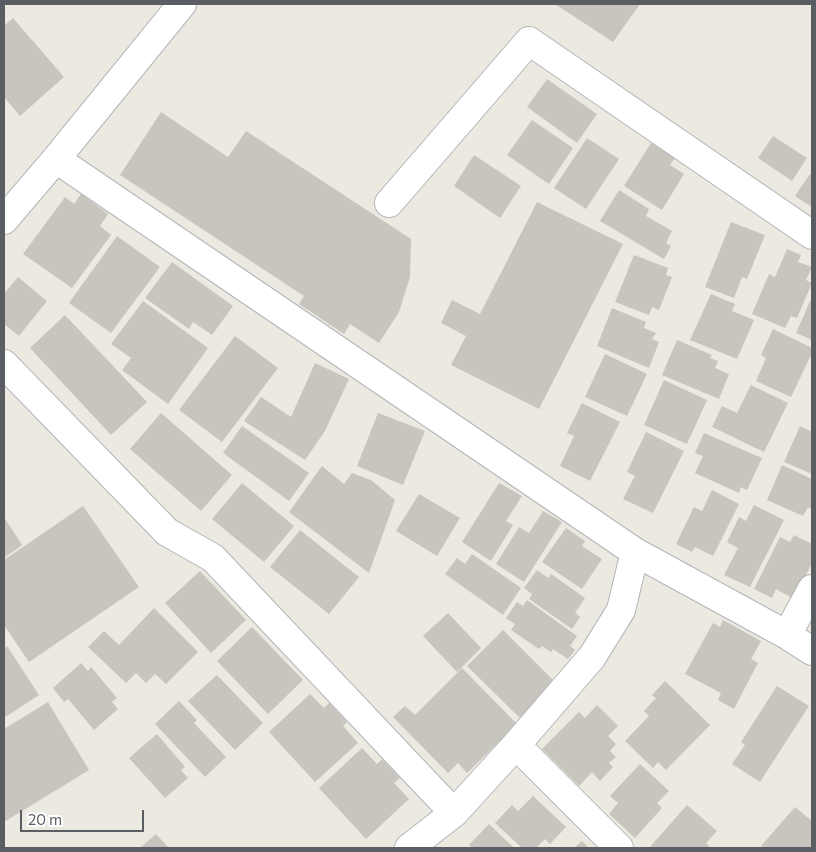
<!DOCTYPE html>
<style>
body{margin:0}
#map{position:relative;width:816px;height:852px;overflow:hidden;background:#ece9e1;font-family:Commissioner,sans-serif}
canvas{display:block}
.frame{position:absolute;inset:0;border:5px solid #5a5e62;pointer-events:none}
.scale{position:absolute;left:20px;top:810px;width:124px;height:22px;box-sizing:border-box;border:2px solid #5a5e62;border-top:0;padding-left:6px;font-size:15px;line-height:18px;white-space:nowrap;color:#5a5e62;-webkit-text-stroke:4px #fff;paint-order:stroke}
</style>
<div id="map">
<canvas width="816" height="852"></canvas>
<div class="frame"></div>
<div class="scale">20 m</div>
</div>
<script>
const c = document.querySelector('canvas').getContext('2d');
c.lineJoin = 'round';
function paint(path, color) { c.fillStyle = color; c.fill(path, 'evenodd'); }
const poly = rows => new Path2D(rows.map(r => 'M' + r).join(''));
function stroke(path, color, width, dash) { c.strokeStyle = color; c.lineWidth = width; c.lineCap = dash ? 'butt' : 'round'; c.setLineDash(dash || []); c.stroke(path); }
paint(poly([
 [555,4,640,4,613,42],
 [13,18,64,77,20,116,4,97,4,26],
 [547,79,597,114,577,143,527,107],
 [161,112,228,157,246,131,411,239,410,277,399,312,379,343,350,324,344,334,299,304,304,296,120,175],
 [532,120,573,148,549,184,507,155],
 [773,136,807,158,792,181,758,158],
 [587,138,619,159,586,209,554,188],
 [651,143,675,158,670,165,684,174,662,210,624,186],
 [474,155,521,186,500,218,454,186],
 [810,174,812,175,812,207,795,196],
 [619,190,649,209,646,216,672,231,666,243,671,246,664,259,600,221],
 [81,194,108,214,100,226,111,235,72,288,23,254,65,197,74,204],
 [537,202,623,244,539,409,451,365,466,336,441,323,452,300,480,314],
 [731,222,765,235,747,279,742,277,734,298,705,287],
 [117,236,160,267,111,333,69,303],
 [787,249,801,255,798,262,812,267,806,280,812,283,797,318,791,316,785,328,752,314,769,274,775,277],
 [634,255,668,268,666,275,672,277,659,310,652,307,649,315,615,302],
 [172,262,233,306,212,335,193,322,189,329,145,298],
 [18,277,47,301,19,336,4,324,4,294],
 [711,294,735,304,732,311,754,320,737,359,690,340],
 [812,297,812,340,796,333],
 [143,301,208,348,168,404,122,370,131,358,111,344],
 [612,308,646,322,644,328,656,333,652,339,659,342,649,368,597,346],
 [65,315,147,402,111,435,30,348],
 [773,329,812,348,812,353,791,397,756,381,766,358,761,355],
 [235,336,278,368,222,442,179,410],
 [677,340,712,355,710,358,718,361,715,368,729,374,719,399,662,375],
 [605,354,647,374,627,416,585,397],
 [315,363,349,379,325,431,305,460,244,421,261,397,291,417],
 [664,380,707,400,687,444,644,425],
 [751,385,788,403,764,452,712,427,722,406,737,413],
 [582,403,620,422,590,481,560,466,574,436,567,433],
 [161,413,232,475,201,511,130,449],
 [378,413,425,431,403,485,357,466],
 [242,426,309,473,289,501,223,453],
 [800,426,812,432,812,474,784,462],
 [646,432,684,451,653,513,623,499,635,476,627,472],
 [704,433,762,458,747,490,741,487,739,493,695,473,703,456,695,453],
 [782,465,812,479,812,509,808,507,803,516,767,500],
 [322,466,344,484,352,473,371,480,395,500,369,573,289,512],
 [242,483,294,526,264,562,212,519],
 [499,483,522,496,506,521,513,525,491,561,462,542],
 [712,490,739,504,713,556,695,547,692,552,676,544,694,507,702,511],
 [419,494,460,518,437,556,396,531],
 [754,505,784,520,750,587,724,575,738,548,727,542,739,517,746,521],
 [83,506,139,587,29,662,4,625,4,560],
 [543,511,562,522,524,582,496,564,519,527,529,533],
 [4,517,22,545,4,558],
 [566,528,585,541,582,546,602,559,582,589,542,562],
 [300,530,359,577,329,614,270,567],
 [794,535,812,544,812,563,794,599,776,589,772,598,754,589,780,537,790,542],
 [472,554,521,588,503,615,445,574,457,558,465,564],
 [537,570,548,578,551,574,585,598,575,613,580,617,572,629,529,599,532,594,524,588],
 [200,571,246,620,211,653,165,603],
 [527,600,577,636,570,646,575,650,568,659,553,649,551,652,542,646,539,649,511,630,515,624,506,618,517,602,523,606],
 [154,608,198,652,166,684,155,674,146,683,136,673,126,683,88,647,104,631,119,645],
 [448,613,481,648,457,672,423,636],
 [723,620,761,641,751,659,758,663,734,709,718,700,721,693,685,674,713,623,720,627],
 [252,627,303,680,268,714,217,661],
 [503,630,557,684,521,719,467,666],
 [7,646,39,695,4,718,4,649],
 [81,663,88,671,91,667,117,698,112,702,118,709,94,730,68,699,64,702,53,688],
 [462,668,517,724,467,773,458,763,448,773,393,717,405,706,415,715],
 [217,675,263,723,235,750,188,701],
 [665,681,710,725,666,770,658,762,653,768,625,741,649,716,644,711,656,698,652,695],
 [777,686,809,706,760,782,732,764,745,745,741,742],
 [310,694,324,708,329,703,347,722,343,726,358,743,315,782,269,732],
 [179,701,197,720,194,723,226,757,205,777,155,724],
 [48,702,89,770,4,822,4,729],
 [597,705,618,726,608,736,616,744,610,751,616,757,609,763,613,767,600,781,592,772,579,786,542,749,579,712,585,718],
 [157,734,185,767,181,770,188,778,165,798,129,758],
 [362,748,377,764,382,759,400,778,394,783,409,799,366,839,319,788],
 [640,764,669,791,657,803,662,808,635,838,609,814,618,803,610,796],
 [533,796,566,827,550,844,545,839,536,848,522,848,495,823,512,805,518,811],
 [687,805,717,831,706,843,711,848,649,848],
 [795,807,812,821,812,848,764,848,761,846],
 [489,824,514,848,473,848,469,845],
 [156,834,168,847,166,848,140,848],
 [582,841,589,848,574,848]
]), '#c8c4be');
const minor = poly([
 [56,159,635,552,787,635,812,651],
 [389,203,529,41,812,235],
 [4,220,56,159,182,4],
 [4,364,167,532,213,558,454,813],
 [787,635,812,589],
 [516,745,619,848],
 [409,848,454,813,516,745,592,657,621,610,635,552]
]);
stroke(minor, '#b2b5b9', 30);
stroke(minor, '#fff', 28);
</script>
